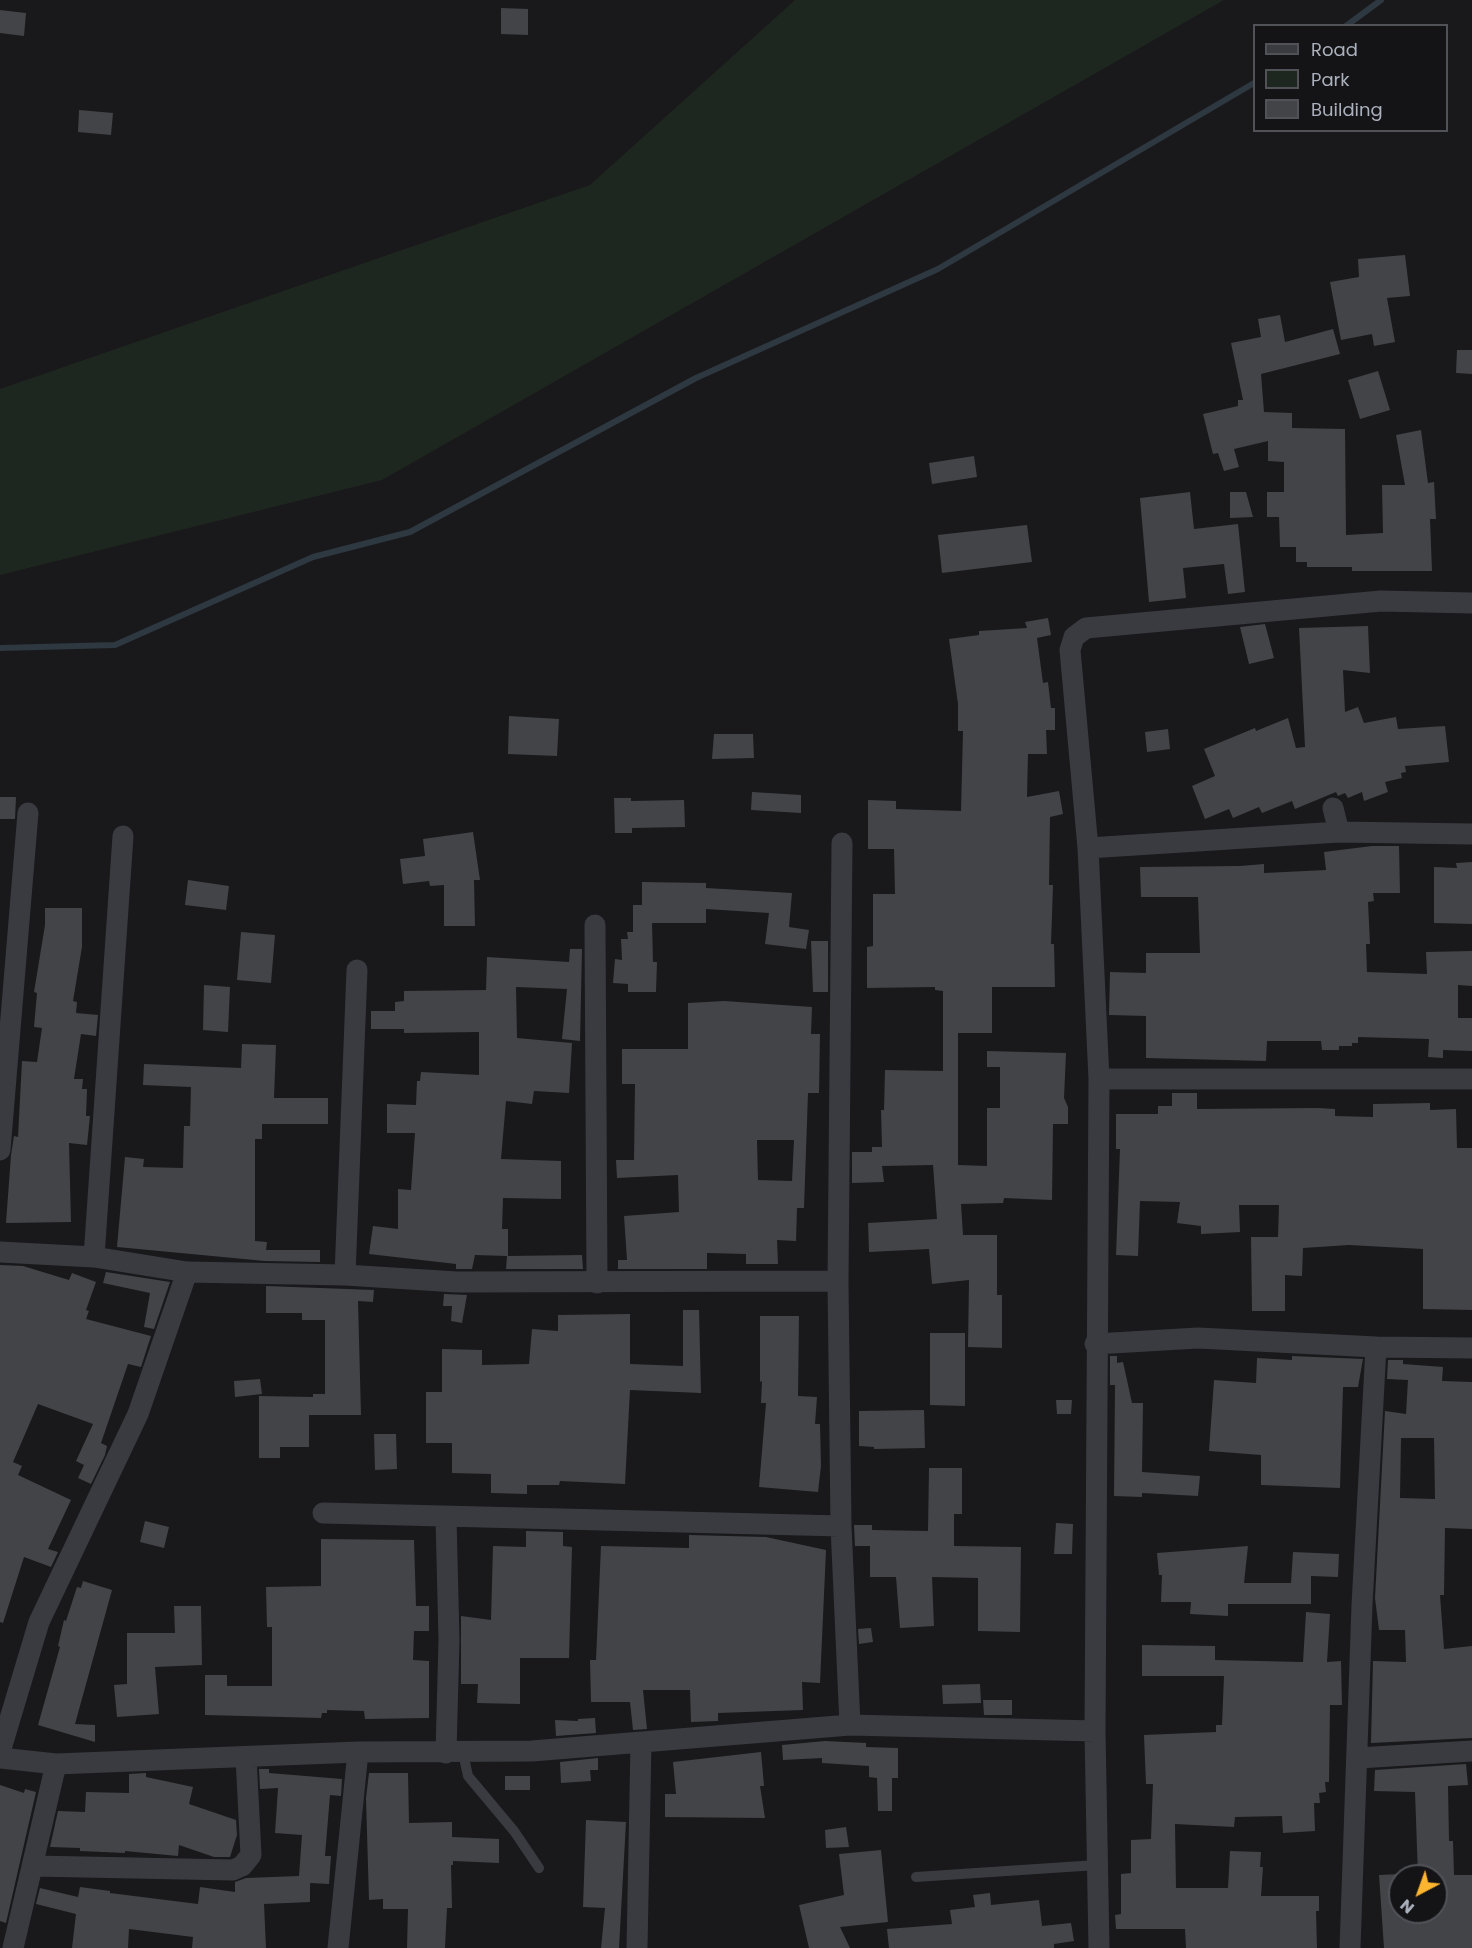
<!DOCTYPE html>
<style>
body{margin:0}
#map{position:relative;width:1472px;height:1948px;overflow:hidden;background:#19191b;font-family:Poppins,sans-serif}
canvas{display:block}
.legend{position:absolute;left:1253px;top:24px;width:195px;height:108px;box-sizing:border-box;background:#141416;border:2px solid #505258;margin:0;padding:8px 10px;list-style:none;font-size:18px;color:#aab0bc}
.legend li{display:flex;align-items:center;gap:12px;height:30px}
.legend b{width:30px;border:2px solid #505258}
.north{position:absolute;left:1388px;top:1864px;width:60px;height:60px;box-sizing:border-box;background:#141416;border:2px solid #505258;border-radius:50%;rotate:221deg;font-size:16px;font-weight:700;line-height:24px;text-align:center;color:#aab0bc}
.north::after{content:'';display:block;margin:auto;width:21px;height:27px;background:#fdb42f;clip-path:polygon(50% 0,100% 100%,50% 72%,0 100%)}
</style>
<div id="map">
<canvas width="1472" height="1948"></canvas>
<ul class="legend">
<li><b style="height:8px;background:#393b41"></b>Road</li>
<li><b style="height:16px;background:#1e271f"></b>Park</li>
<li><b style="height:16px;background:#434448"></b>Building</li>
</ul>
<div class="north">N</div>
</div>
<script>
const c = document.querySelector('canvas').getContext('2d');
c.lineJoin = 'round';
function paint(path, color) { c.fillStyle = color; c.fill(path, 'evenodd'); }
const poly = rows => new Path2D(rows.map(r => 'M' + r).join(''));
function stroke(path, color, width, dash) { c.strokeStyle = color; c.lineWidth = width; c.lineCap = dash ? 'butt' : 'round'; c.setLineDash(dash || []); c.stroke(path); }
paint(poly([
 [795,0,1224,0,382,480,0,575,0,389,590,185]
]), '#1e271f');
stroke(poly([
 [1346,26,1381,0],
 [0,648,115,645,313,557,410,532,696,378,938,269,1254,83]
]), '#2e3840', 6);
paint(poly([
 [501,8,528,9,528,35,501,34],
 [0,10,26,13,24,36,0,33],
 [79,110,113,113,111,135,78,132],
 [1405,255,1410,296,1387,298,1395,342,1374,346,1372,334,1341,340,1330,282,1359,277,1358,259],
 [1280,315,1285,342,1333,329,1340,354,1261,374,1264,412,1292,413,1292,428,1345,429,1346,535,1383,533,1382,485,1405,485,1396,435,1421,430,1428,483,1434,482,1436,519,1430,519,1432,571,1352,571,1352,567,1307,567,1307,562,1296,562,1296,547,1280,547,1279,517,1267,517,1267,492,1284,492,1284,462,1268,461,1268,441,1234,449,1239,467,1224,471,1218,453,1213,454,1203,414,1238,406,1238,400,1243,400,1231,343,1261,337,1258,319],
 [1457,350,1472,350,1472,374,1456,373],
 [1378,371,1390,410,1360,419,1348,380],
 [974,456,977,477,932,484,929,463],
 [1190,492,1194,529,1238,524,1245,592,1228,594,1224,564,1183,568,1186,598,1149,602,1140,498],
 [1230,492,1246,492,1253,517,1230,518],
 [1027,525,1032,562,942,573,938,535],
 [1048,618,1051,635,1037,638,1043,683,1048,682,1051,708,1055,708,1055,730,1046,730,1047,754,1028,754,1027,797,1059,791,1063,814,1050,817,1049,885,1053,885,1051,944,1054,944,1055,987,992,987,992,1033,958,1033,958,1165,987,1166,987,1108,1000,1108,1000,1067,987,1067,987,1051,1066,1053,1064,1098,1068,1107,1068,1124,1053,1124,1052,1200,1004,1198,1003,1203,961,1204,963,1235,997,1235,997,1295,1002,1295,1002,1348,968,1347,969,1280,932,1284,929,1249,869,1252,868,1223,937,1219,933,1165,882,1166,884,1182,852,1183,852,1152,872,1152,872,1147,882,1147,881,1110,884,1110,885,1070,943,1071,943,991,935,990,935,987,867,988,867,947,873,946,873,894,895,894,894,849,868,849,868,800,896,801,896,809,961,811,963,731,958,731,958,704,949,639,979,635,979,631,1027,628,1025,622],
 [1265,624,1274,658,1249,664,1240,627],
 [1368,626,1370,673,1343,670,1345,712,1358,707,1364,723,1396,717,1398,729,1445,726,1449,762,1405,766,1406,772,1401,773,1402,778,1385,782,1388,792,1364,801,1362,792,1348,798,1345,793,1338,796,1336,792,1295,809,1292,801,1262,813,1259,807,1233,818,1229,809,1205,819,1192,786,1215,776,1204,749,1255,728,1256,731,1288,718,1296,748,1305,747,1299,628],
 [509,716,559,719,557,756,508,754],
 [1168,729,1170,749,1147,752,1145,732],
 [714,734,753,734,754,758,712,759],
 [752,792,801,795,801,813,751,810],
 [0,797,16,797,15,819,0,819],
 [614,798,631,798,631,801,684,800,685,827,632,828,632,833,615,833],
 [473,832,480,880,474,880,475,926,444,926,444,885,430,886,429,881,403,884,400,859,425,856,423,839],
 [1372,846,1399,846,1400,893,1373,893,1374,901,1368,902,1370,944,1366,944,1367,972,1427,974,1426,952,1472,951,1472,986,1458,985,1458,1018,1472,1018,1472,1051,1443,1050,1443,1058,1428,1057,1429,1039,1358,1037,1358,1043,1352,1043,1352,1046,1339,1046,1339,1050,1322,1050,1321,1041,1267,1041,1266,1061,1146,1058,1146,1016,1109,1015,1110,972,1146,973,1146,953,1200,953,1198,897,1141,897,1140,867,1240,866,1264,864,1264,873,1326,870,1324,852],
 [1472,862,1472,924,1434,923,1434,867,1457,868,1456,863],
 [188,880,229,886,226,910,185,905],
 [642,882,706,883,706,888,792,893,789,927,809,930,806,949,765,944,769,913,706,909,706,923,652,923,653,962,657,962,656,992,628,992,628,984,613,983,615,959,622,960,621,939,628,939,627,932,633,932,633,905,642,905],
 [45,908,82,908,82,947,73,1001,77,1002,76,1013,98,1015,96,1036,81,1034,74,1079,83,1079,82,1089,87,1089,86,1116,90,1116,87,1145,69,1143,71,1222,6,1223,11,1155,14,1136,18,1137,22,1061,37,1062,42,1028,34,1027,37,993,34,992,45,925],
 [241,932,275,935,271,983,237,980],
 [811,941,828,941,828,992,813,992],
 [570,949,582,949,580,1041,562,1039,567,989,516,987,517,1038,572,1043,569,1093,534,1091,532,1104,506,1101,501,1159,561,1161,561,1199,503,1198,502,1229,508,1229,508,1256,582,1255,583,1269,506,1269,507,1256,475,1255,472,1269,456,1269,456,1264,369,1254,373,1226,398,1229,398,1189,411,1190,415,1133,387,1133,387,1104,416,1105,417,1081,420,1081,421,1072,479,1075,479,1032,404,1033,404,1029,371,1029,371,1011,395,1011,395,1002,404,1001,404,991,486,990,487,957,569,962],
 [204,985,230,987,228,1032,203,1030],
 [724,1001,812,1007,811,1034,820,1034,819,1093,808,1093,804,1208,797,1208,796,1241,777,1240,778,1264,746,1264,746,1254,707,1253,707,1269,618,1269,618,1260,627,1260,624,1216,679,1212,678,1175,617,1178,616,1160,634,1160,635,1084,622,1084,622,1049,688,1049,688,1003],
 [757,1140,794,1140,792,1181,758,1180],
 [242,1044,276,1045,274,1098,328,1098,328,1124,262,1124,262,1139,255,1139,255,1241,267,1242,266,1250,320,1250,320,1262,265,1261,117,1247,125,1157,144,1159,143,1167,183,1168,184,1126,190,1126,191,1087,143,1085,144,1064,241,1068],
 [1172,1093,1197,1093,1197,1109,1318,1108,1335,1109,1335,1116,1373,1117,1373,1104,1430,1103,1430,1110,1456,1109,1457,1148,1472,1148,1472,1310,1423,1309,1423,1249,1349,1245,1303,1248,1302,1276,1285,1275,1285,1311,1252,1311,1251,1237,1278,1237,1279,1205,1239,1205,1240,1232,1201,1234,1201,1226,1177,1223,1180,1202,1140,1201,1138,1256,1116,1255,1120,1149,1116,1149,1116,1114,1158,1114,1158,1106,1172,1106],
 [0,1265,23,1266,69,1280,72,1273,96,1282,86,1310,89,1311,86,1319,151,1336,141,1367,128,1364,101,1443,107,1446,105,1455,91,1484,78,1478,84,1465,76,1461,93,1424,38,1404,13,1462,22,1466,18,1475,71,1500,48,1549,58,1552,51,1567,24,1557,3,1623,0,1622],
 [106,1272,170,1282,154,1329,144,1327,150,1293,103,1283],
 [266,1286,374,1290,373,1302,358,1301,361,1415,309,1415,309,1447,280,1447,280,1458,259,1458,259,1396,313,1397,313,1394,325,1394,325,1320,302,1320,302,1313,266,1313],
 [444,1294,467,1295,462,1323,451,1321,452,1306,443,1306],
 [683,1310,699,1310,701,1393,630,1390,625,1484,560,1481,559,1485,527,1485,527,1494,491,1493,491,1474,452,1473,452,1443,426,1443,426,1392,442,1392,442,1349,482,1350,482,1365,529,1364,532,1329,558,1331,558,1315,630,1314,630,1364,683,1366],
 [760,1316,799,1316,798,1396,817,1397,815,1424,820,1424,821,1466,818,1492,759,1487,766,1403,761,1403,762,1381,760,1382],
 [930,1333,965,1333,965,1406,930,1405],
 [1110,1356,1117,1356,1117,1363,1123,1362,1132,1403,1143,1403,1142,1472,1200,1476,1198,1496,1142,1493,1142,1497,1114,1496,1115,1385,1110,1385],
 [1292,1356,1363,1359,1358,1387,1343,1387,1340,1488,1261,1485,1261,1455,1209,1451,1214,1380,1256,1383,1257,1358,1292,1360],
 [1388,1360,1403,1360,1403,1364,1443,1367,1442,1381,1472,1382,1472,1529,1445,1528,1444,1595,1440,1595,1444,1649,1472,1646,1472,1738,1371,1743,1373,1661,1406,1662,1405,1630,1379,1630,1375,1598,1385,1411,1406,1414,1408,1380,1387,1379],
 [1401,1438,1434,1438,1435,1499,1400,1498],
 [260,1379,262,1394,235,1397,234,1381],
 [1056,1400,1072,1400,1071,1414,1057,1414],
 [924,1410,925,1448,874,1449,874,1447,859,1446,859,1411],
 [374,1434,396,1434,397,1469,375,1470],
 [929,1468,962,1468,962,1514,954,1514,954,1546,1021,1547,1020,1632,978,1631,978,1578,932,1577,934,1626,900,1628,896,1577,870,1577,870,1546,855,1546,854,1525,872,1525,872,1530,928,1531],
 [145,1521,169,1527,164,1548,140,1542],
 [1056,1523,1073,1524,1072,1554,1054,1554],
 [526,1531,563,1532,563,1546,572,1547,569,1658,520,1658,520,1704,477,1703,478,1684,461,1684,461,1616,491,1620,493,1546,526,1547],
 [689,1535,766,1537,826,1550,820,1683,802,1682,803,1710,718,1713,718,1721,691,1722,690,1690,643,1690,647,1729,633,1730,630,1702,591,1702,590,1660,596,1660,601,1546,689,1548],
 [321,1539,414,1540,416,1606,429,1606,429,1631,414,1631,413,1660,429,1661,429,1718,365,1719,364,1711,327,1710,327,1713,322,1713,321,1718,205,1715,205,1675,227,1675,227,1686,272,1686,272,1627,267,1627,266,1587,321,1586],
 [1248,1546,1244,1583,1291,1583,1293,1552,1339,1554,1338,1577,1311,1576,1311,1604,1228,1604,1228,1616,1190,1614,1191,1602,1161,1602,1162,1575,1159,1575,1157,1553],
 [83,1581,112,1590,75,1724,95,1725,95,1742,38,1725,60,1647,58,1646,64,1620,66,1621,77,1587,81,1588],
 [174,1606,201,1606,202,1665,155,1667,159,1714,117,1717,114,1685,127,1684,127,1633,175,1633],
 [1306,1612,1330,1614,1327,1662,1341,1661,1342,1705,1330,1705,1329,1782,1325,1782,1326,1792,1319,1793,1320,1803,1314,1803,1315,1831,1283,1833,1282,1816,1235,1817,1234,1827,1175,1824,1176,1888,1228,1888,1230,1851,1261,1852,1260,1867,1263,1867,1261,1896,1319,1896,1319,1911,1316,1911,1317,1948,1186,1948,1185,1929,1116,1929,1115,1915,1121,1914,1121,1874,1131,1873,1131,1840,1151,1839,1153,1784,1146,1784,1144,1735,1216,1732,1216,1725,1222,1725,1224,1676,1142,1676,1142,1645,1215,1646,1215,1660,1303,1662],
 [871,1628,873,1642,859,1644,858,1629],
 [980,1684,981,1703,943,1704,942,1685],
 [983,1700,1012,1700,1012,1715,984,1715],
 [595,1718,596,1733,556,1736,555,1720,578,1721,578,1719],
 [825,1741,866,1743,866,1747,898,1748,898,1778,892,1778,892,1811,878,1811,877,1778,869,1777,869,1766,822,1763,822,1758,783,1760,782,1745],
 [761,1752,764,1786,760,1786,765,1818,665,1817,665,1794,676,1794,673,1762],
 [598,1758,598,1770,590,1770,591,1781,561,1783,560,1762],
 [1466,1764,1468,1785,1448,1786,1449,1841,1453,1841,1454,1875,1472,1875,1472,1948,1384,1948,1379,1875,1400,1874,1400,1912,1436,1912,1436,1876,1418,1876,1415,1792,1374,1791,1375,1770],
 [259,1769,269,1769,269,1773,342,1779,341,1796,330,1795,325,1856,331,1856,329,1884,310,1883,310,1902,264,1904,266,1948,192,1948,193,1937,129,1929,128,1948,72,1948,76,1914,36,1904,40,1888,78,1897,80,1887,110,1891,110,1893,198,1904,200,1887,235,1892,235,1882,246,1878,299,1876,302,1835,275,1833,278,1788,260,1789],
 [146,1773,146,1777,193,1787,189,1804,236,1820,237,1835,230,1857,214,1857,179,1845,178,1856,125,1851,125,1853,80,1851,80,1848,50,1847,58,1811,85,1812,86,1792,129,1793,129,1774],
 [369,1773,408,1773,409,1823,452,1822,452,1837,499,1839,499,1863,453,1861,453,1865,451,1865,452,1908,447,1908,445,1948,407,1948,408,1909,383,1909,383,1899,369,1900,366,1798],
 [505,1776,530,1776,530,1790,505,1790],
 [0,1785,24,1793,25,1789,36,1792,6,1923,0,1921],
 [586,1820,626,1822,619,1948,601,1948,605,1908,583,1907],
 [846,1827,849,1847,826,1848,825,1830],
 [881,1850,888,1922,840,1927,850,1948,809,1948,799,1905,844,1895,839,1854],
 [990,1893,991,1905,1039,1900,1042,1926,1071,1923,1074,1941,1054,1944,1054,1948,889,1948,887,1929,952,1924,950,1910,975,1907,973,1895]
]), '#434448');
stroke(poly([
 [463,1753,468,1776,514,1831,539,1868],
 [916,1877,1097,1865]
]), '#393b41', 10);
stroke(poly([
 [1333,808,1339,832],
 [842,843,838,1281,841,1526,850,1725],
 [1088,848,1339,832,1472,834],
 [595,925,597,1283],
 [1099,1079,1472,1079],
 [0,1150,28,813],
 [0,1252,94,1257,187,1272,345,1275,457,1282,838,1281],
 [94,1257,123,836],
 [345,1275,357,970],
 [1095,1344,1198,1338,1376,1347,1472,1348],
 [323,1513,841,1526],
 [446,1517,449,1640,446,1753],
 [0,1752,39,1622,138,1414,187,1272],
 [0,1758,56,1764,358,1752,532,1751,850,1725,1095,1731],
 [1358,1758,1472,1751],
 [33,1866,233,1870,242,1866,251,1855,246,1757],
 [13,1948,56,1764],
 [338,1948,358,1752],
 [637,1948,641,1743],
 [1099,1948,1095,1731,1099,1079,1088,848,1070,650,1074,637,1086,628,1381,601,1472,603],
 [1350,1948,1362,1605,1376,1347]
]), '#393b41', 21);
</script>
